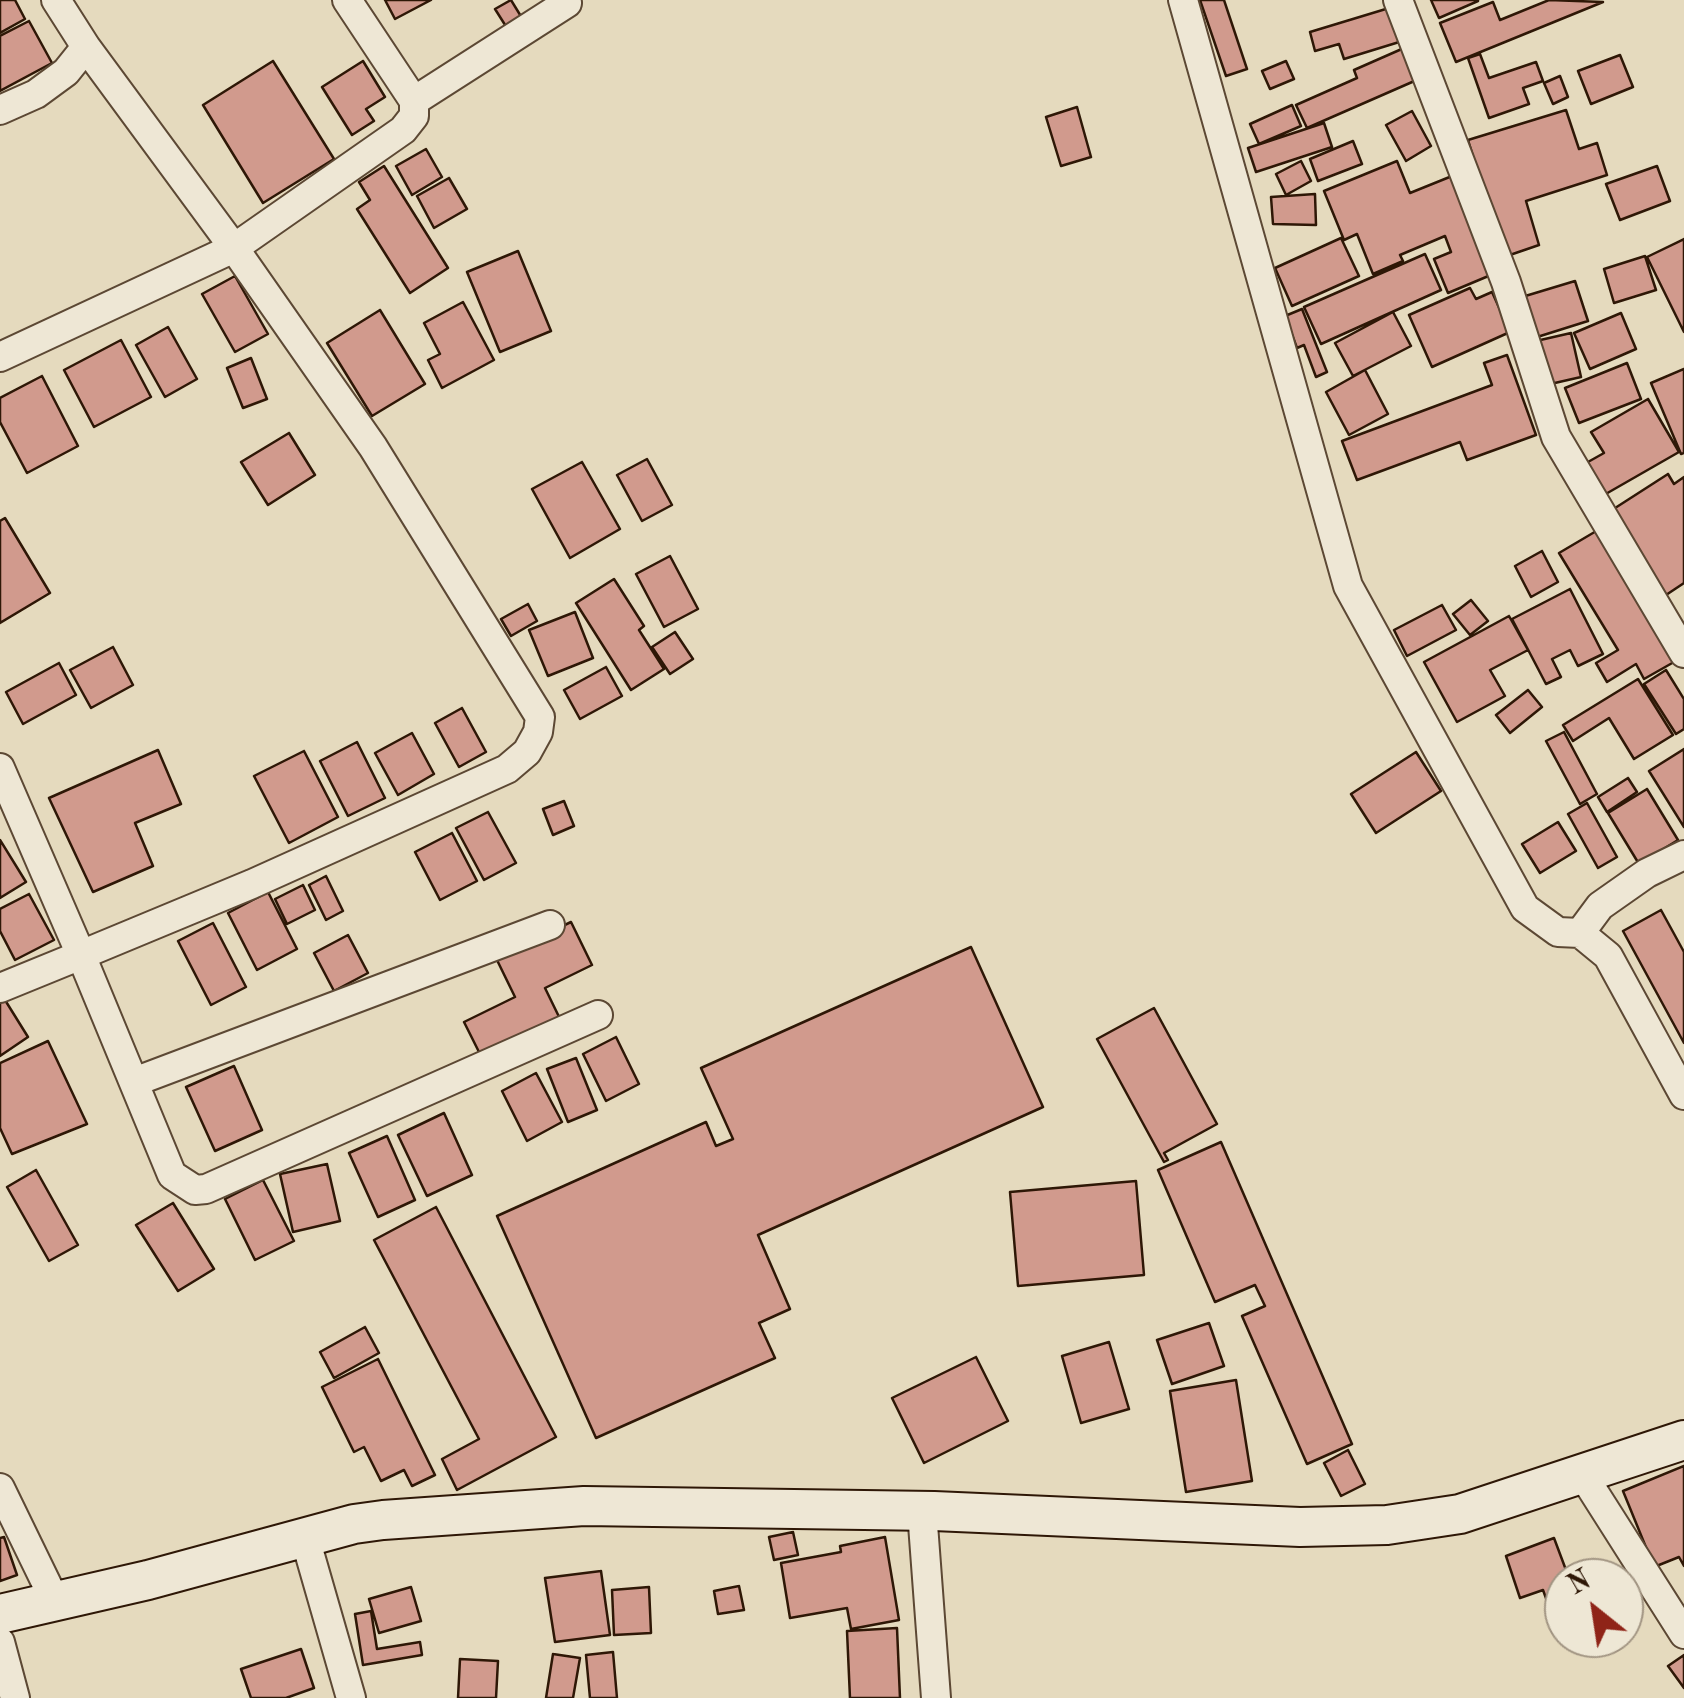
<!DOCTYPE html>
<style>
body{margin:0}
#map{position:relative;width:1684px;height:1698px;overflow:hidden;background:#e5dabe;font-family:"Old Standard TT",serif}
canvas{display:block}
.north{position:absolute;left:1544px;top:1558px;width:100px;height:100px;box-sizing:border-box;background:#eee7d5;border:2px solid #a19482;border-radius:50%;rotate:330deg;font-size:28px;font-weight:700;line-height:40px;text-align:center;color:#2e1706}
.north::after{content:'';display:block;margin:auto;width:35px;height:45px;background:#8f2418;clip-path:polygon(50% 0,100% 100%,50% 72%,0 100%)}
</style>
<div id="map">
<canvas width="1684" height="1698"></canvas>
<div class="north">N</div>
</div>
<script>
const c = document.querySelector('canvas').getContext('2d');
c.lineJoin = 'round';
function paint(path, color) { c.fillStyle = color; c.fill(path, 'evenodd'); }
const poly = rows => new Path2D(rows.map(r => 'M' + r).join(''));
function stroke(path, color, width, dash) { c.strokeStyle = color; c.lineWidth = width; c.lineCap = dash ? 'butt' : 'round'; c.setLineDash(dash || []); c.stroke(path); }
const building = poly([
 [0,0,15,0,25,19,0,33,0,0],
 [385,0,431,0,395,19,385,0],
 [511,0,522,18,507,28,495,9,511,0],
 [1200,0,1224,0,1247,69,1226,76,1200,0],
 [1431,0,1478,0,1478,1,1439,18,1431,0],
 [1549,0,1603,2,1456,62,1440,23,1493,2,1500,20,1549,0],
 [1399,5,1409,39,1344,59,1339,44,1315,51,1310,32,1399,5],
 [29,21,52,63,0,91,0,36,29,21],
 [1404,48,1419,79,1307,128,1296,105,1357,78,1354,70,1404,48],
 [1480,54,1489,78,1536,62,1543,81,1523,88,1529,104,1489,118,1468,58,1480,54],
 [1620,55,1633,87,1591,104,1578,71,1620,55],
 [273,61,334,159,263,203,203,105,273,61],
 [363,61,385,97,366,109,374,121,352,135,322,87,363,61],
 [1286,61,1294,79,1270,89,1262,71,1286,61],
 [1560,76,1568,97,1553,104,1544,83,1560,76],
 [1292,105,1301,126,1259,144,1250,124,1292,105],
 [1077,107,1091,157,1061,166,1046,117,1077,107],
 [1566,110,1579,149,1597,143,1607,175,1526,201,1539,245,1504,257,1468,140,1566,110],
 [1412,111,1431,146,1406,161,1386,125,1412,111],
 [1324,123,1332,147,1256,172,1248,148,1324,123],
 [1353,141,1362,164,1318,181,1310,159,1353,141],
 [426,149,442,177,412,195,396,166,426,149],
 [1301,161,1311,181,1286,195,1276,174,1301,161],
 [1397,161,1410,193,1457,174,1498,272,1448,293,1434,259,1451,252,1445,236,1400,255,1403,261,1373,274,1357,234,1344,240,1324,191,1397,161],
 [384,166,448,268,410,293,357,209,370,200,359,182,384,166],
 [1657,166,1670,201,1620,220,1606,184,1657,166],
 [449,178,467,209,434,228,417,196,449,178],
 [1315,194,1316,225,1273,224,1271,197,1315,194],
 [1341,238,1359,276,1292,306,1275,268,1341,238],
 [1684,239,1684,332,1647,257,1684,239],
 [518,251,551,331,500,352,467,272,518,251],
 [1425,254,1441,290,1321,344,1304,307,1425,254],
 [1645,256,1656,290,1614,303,1604,269,1645,256],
 [235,276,268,334,235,352,202,294,235,276],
 [1575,281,1588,321,1534,338,1522,297,1575,281],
 [1470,288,1476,299,1492,292,1510,332,1432,367,1409,315,1470,288],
 [463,302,494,360,442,388,428,360,440,354,424,323,463,302],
 [1302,309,1327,372,1316,377,1304,345,1297,348,1285,316,1302,309],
 [380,310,425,384,372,416,327,343,380,310],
 [1393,312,1411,346,1353,376,1335,343,1393,312],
 [1621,313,1636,349,1590,369,1574,333,1621,313],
 [168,327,197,379,165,397,136,345,168,327],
 [1571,333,1581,377,1546,385,1536,341,1571,333],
 [121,340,151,397,94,427,64,370,121,340],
 [1507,355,1536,435,1467,460,1460,442,1357,480,1342,441,1492,385,1484,363,1507,355],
 [251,358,267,399,243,408,227,368,251,358],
 [1627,363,1641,399,1579,423,1565,388,1627,363],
 [1684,369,1684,453,1681,454,1651,383,1684,369],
 [1365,370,1388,414,1349,435,1326,392,1365,370],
 [42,376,78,446,27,473,0,422,0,398,42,376],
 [1648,399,1679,452,1597,499,1579,467,1604,453,1591,432,1648,399],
 [289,433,315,475,268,505,241,462,289,433],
 [647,459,672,505,642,521,617,475,647,459],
 [582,462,620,529,570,558,532,489,582,462],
 [1668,474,1674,484,1684,477,1684,583,1666,595,1612,510,1668,474],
 [5,518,50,593,0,623,0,521,5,518],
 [1598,530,1674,662,1644,679,1636,664,1607,682,1596,663,1618,650,1559,553,1598,530],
 [1542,551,1558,582,1531,597,1515,566,1542,551],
 [670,556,698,609,664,627,636,574,670,556],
 [614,579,644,626,639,630,664,669,631,690,576,603,614,579],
 [1570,589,1603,654,1578,666,1570,650,1552,659,1561,677,1546,684,1512,619,1570,589],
 [1471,600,1488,621,1470,635,1453,614,1471,600],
 [528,604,537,621,511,636,501,619,528,604],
 [1442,605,1456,630,1407,656,1394,630,1442,605],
 [575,612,593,658,548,676,529,630,575,612],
 [1509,616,1528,650,1490,670,1505,696,1457,722,1424,662,1509,616],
 [675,632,693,659,670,674,652,647,675,632],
 [113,647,133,685,91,708,70,670,113,647],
 [59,663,76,695,23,724,6,692,59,663],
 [606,667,622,696,580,719,564,690,606,667],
 [1666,670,1684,699,1684,729,1676,734,1644,684,1666,670],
 [1638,679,1673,735,1634,759,1609,718,1573,741,1563,725,1638,679],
 [1528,690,1542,707,1510,733,1496,715,1528,690],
 [462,708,486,752,459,767,435,723,462,708],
 [1564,732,1597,794,1580,804,1546,741,1564,732],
 [412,733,434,774,398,795,375,753,412,733],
 [357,742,385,798,348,816,320,761,357,742],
 [1684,749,1684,827,1649,771,1684,749],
 [158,750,181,804,135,823,153,866,93,892,49,798,158,750],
 [304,751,338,817,289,843,254,776,304,751],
 [1416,752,1441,791,1376,833,1351,794,1416,752],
 [1628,778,1637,792,1607,812,1598,797,1628,778],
 [1647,789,1678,840,1639,864,1608,813,1647,789],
 [564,801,574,826,553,835,543,809,564,801],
 [1587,803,1617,857,1598,868,1568,814,1587,803],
 [488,812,516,863,484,880,456,828,488,812],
 [1558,822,1576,851,1540,873,1522,844,1558,822],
 [452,833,477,881,440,900,415,852,452,833],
 [0,840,26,882,0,898,0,840],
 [326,876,343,911,326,920,309,885,326,876],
 [303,885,315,910,287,924,275,899,303,885],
 [268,892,297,949,257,970,228,913,268,892],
 [29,894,54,940,15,960,0,931,0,909,29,894],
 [1661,910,1684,952,1684,1043,1623,931,1661,910],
 [571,922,592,965,545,988,563,1025,485,1064,464,1022,515,997,496,958,571,922],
 [213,923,246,987,211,1005,178,941,213,923],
 [348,935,368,973,334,991,314,953,348,935],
 [971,947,1043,1107,758,1235,790,1309,759,1323,775,1358,596,1438,497,1216,706,1122,716,1146,733,1139,701,1068,971,947],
 [5,1000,28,1037,0,1056,0,1003,5,1000],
 [1154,1008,1217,1124,1164,1153,1168,1160,1164,1162,1097,1039,1154,1008],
 [616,1037,639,1084,606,1101,583,1054,616,1037],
 [48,1041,87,1124,12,1154,0,1128,0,1063,48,1041],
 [576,1058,597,1110,568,1122,547,1069,576,1058],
 [234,1066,262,1130,215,1151,186,1087,234,1066],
 [536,1073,562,1122,527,1141,502,1091,536,1073],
 [444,1113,472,1175,427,1196,398,1135,444,1113],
 [387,1136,415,1200,378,1217,349,1153,387,1136],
 [1221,1142,1352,1444,1307,1464,1242,1316,1265,1306,1255,1285,1215,1302,1158,1170,1221,1142],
 [327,1164,340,1221,293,1232,280,1174,327,1164],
 [36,1170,78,1245,49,1261,7,1187,36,1170],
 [263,1180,294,1241,255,1260,225,1199,263,1180],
 [1136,1181,1144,1275,1018,1286,1010,1192,1136,1181],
 [173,1203,214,1269,178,1291,136,1225,173,1203],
 [436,1207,556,1437,457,1490,442,1459,479,1439,374,1240,436,1207],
 [1209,1323,1224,1366,1172,1384,1157,1340,1209,1323],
 [365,1327,379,1353,334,1378,320,1352,365,1327],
 [1109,1342,1129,1409,1081,1423,1062,1356,1109,1342],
 [976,1357,1008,1421,924,1463,892,1398,976,1357],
 [378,1359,435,1475,412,1486,404,1470,381,1481,364,1447,354,1452,322,1387,378,1359],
 [1236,1380,1252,1481,1186,1492,1170,1391,1236,1380],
 [1348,1450,1365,1484,1341,1496,1324,1463,1348,1450],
 [1684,1466,1684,1566,1679,1557,1654,1567,1623,1491,1684,1466],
 [793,1532,798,1555,774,1560,769,1537,793,1532],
 [4,1537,17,1575,0,1581,0,1538,4,1537],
 [885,1537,899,1620,851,1629,847,1608,790,1618,781,1563,841,1552,840,1546,885,1537],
 [1554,1538,1569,1578,1564,1578,1564,1595,1547,1601,1543,1590,1520,1598,1506,1556,1554,1538],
 [601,1571,610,1635,555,1642,545,1578,601,1571],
 [739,1586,744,1610,718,1614,714,1591,739,1586],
 [411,1587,421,1621,379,1633,369,1599,411,1587],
 [649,1587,651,1633,614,1635,612,1590,649,1587],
 [371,1611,377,1649,420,1642,422,1655,363,1665,355,1614,371,1611],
 [897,1628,900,1698,850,1698,847,1631,897,1628],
 [301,1649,314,1688,286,1698,251,1698,241,1669,301,1649],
 [613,1652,617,1698,590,1698,586,1655,613,1652],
 [553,1654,580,1658,573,1698,546,1698,553,1654],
 [1684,1655,1684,1688,1668,1666,1684,1655],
 [460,1659,498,1661,496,1698,458,1698,460,1659]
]);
paint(building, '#d19a8d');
stroke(building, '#2e1706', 2.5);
const street = poly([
 [1183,0,1348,586,1525,908,1558,932,1580,933,1608,956,1684,1095],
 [1398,0,1506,282,1556,437,1684,653],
 [414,101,567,3],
 [0,110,36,94,66,72,86,47],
 [0,357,234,248,86,47,56,0],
 [0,768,81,955,252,884,507,769,527,752,538,732,540,717,373,447,234,248,403,130,414,116,414,101,347,0],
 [1580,933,1600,906,1647,873,1684,855],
 [0,988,81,955,172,1175,195,1190,206,1189,598,1015],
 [134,1082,550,925],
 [1581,1472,1684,1634],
 [0,1488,54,1599],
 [922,1511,936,1698],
 [305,1538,351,1698],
 [0,1642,15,1698]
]);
const secondary = poly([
 [0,1614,148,1580,354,1524,383,1520,584,1506,934,1511,1300,1527,1387,1525,1460,1514,1684,1440]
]);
stroke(street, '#5c4834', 32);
stroke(secondary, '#2e1706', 42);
stroke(street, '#eee7d5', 28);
stroke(secondary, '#eee7d5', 38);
</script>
